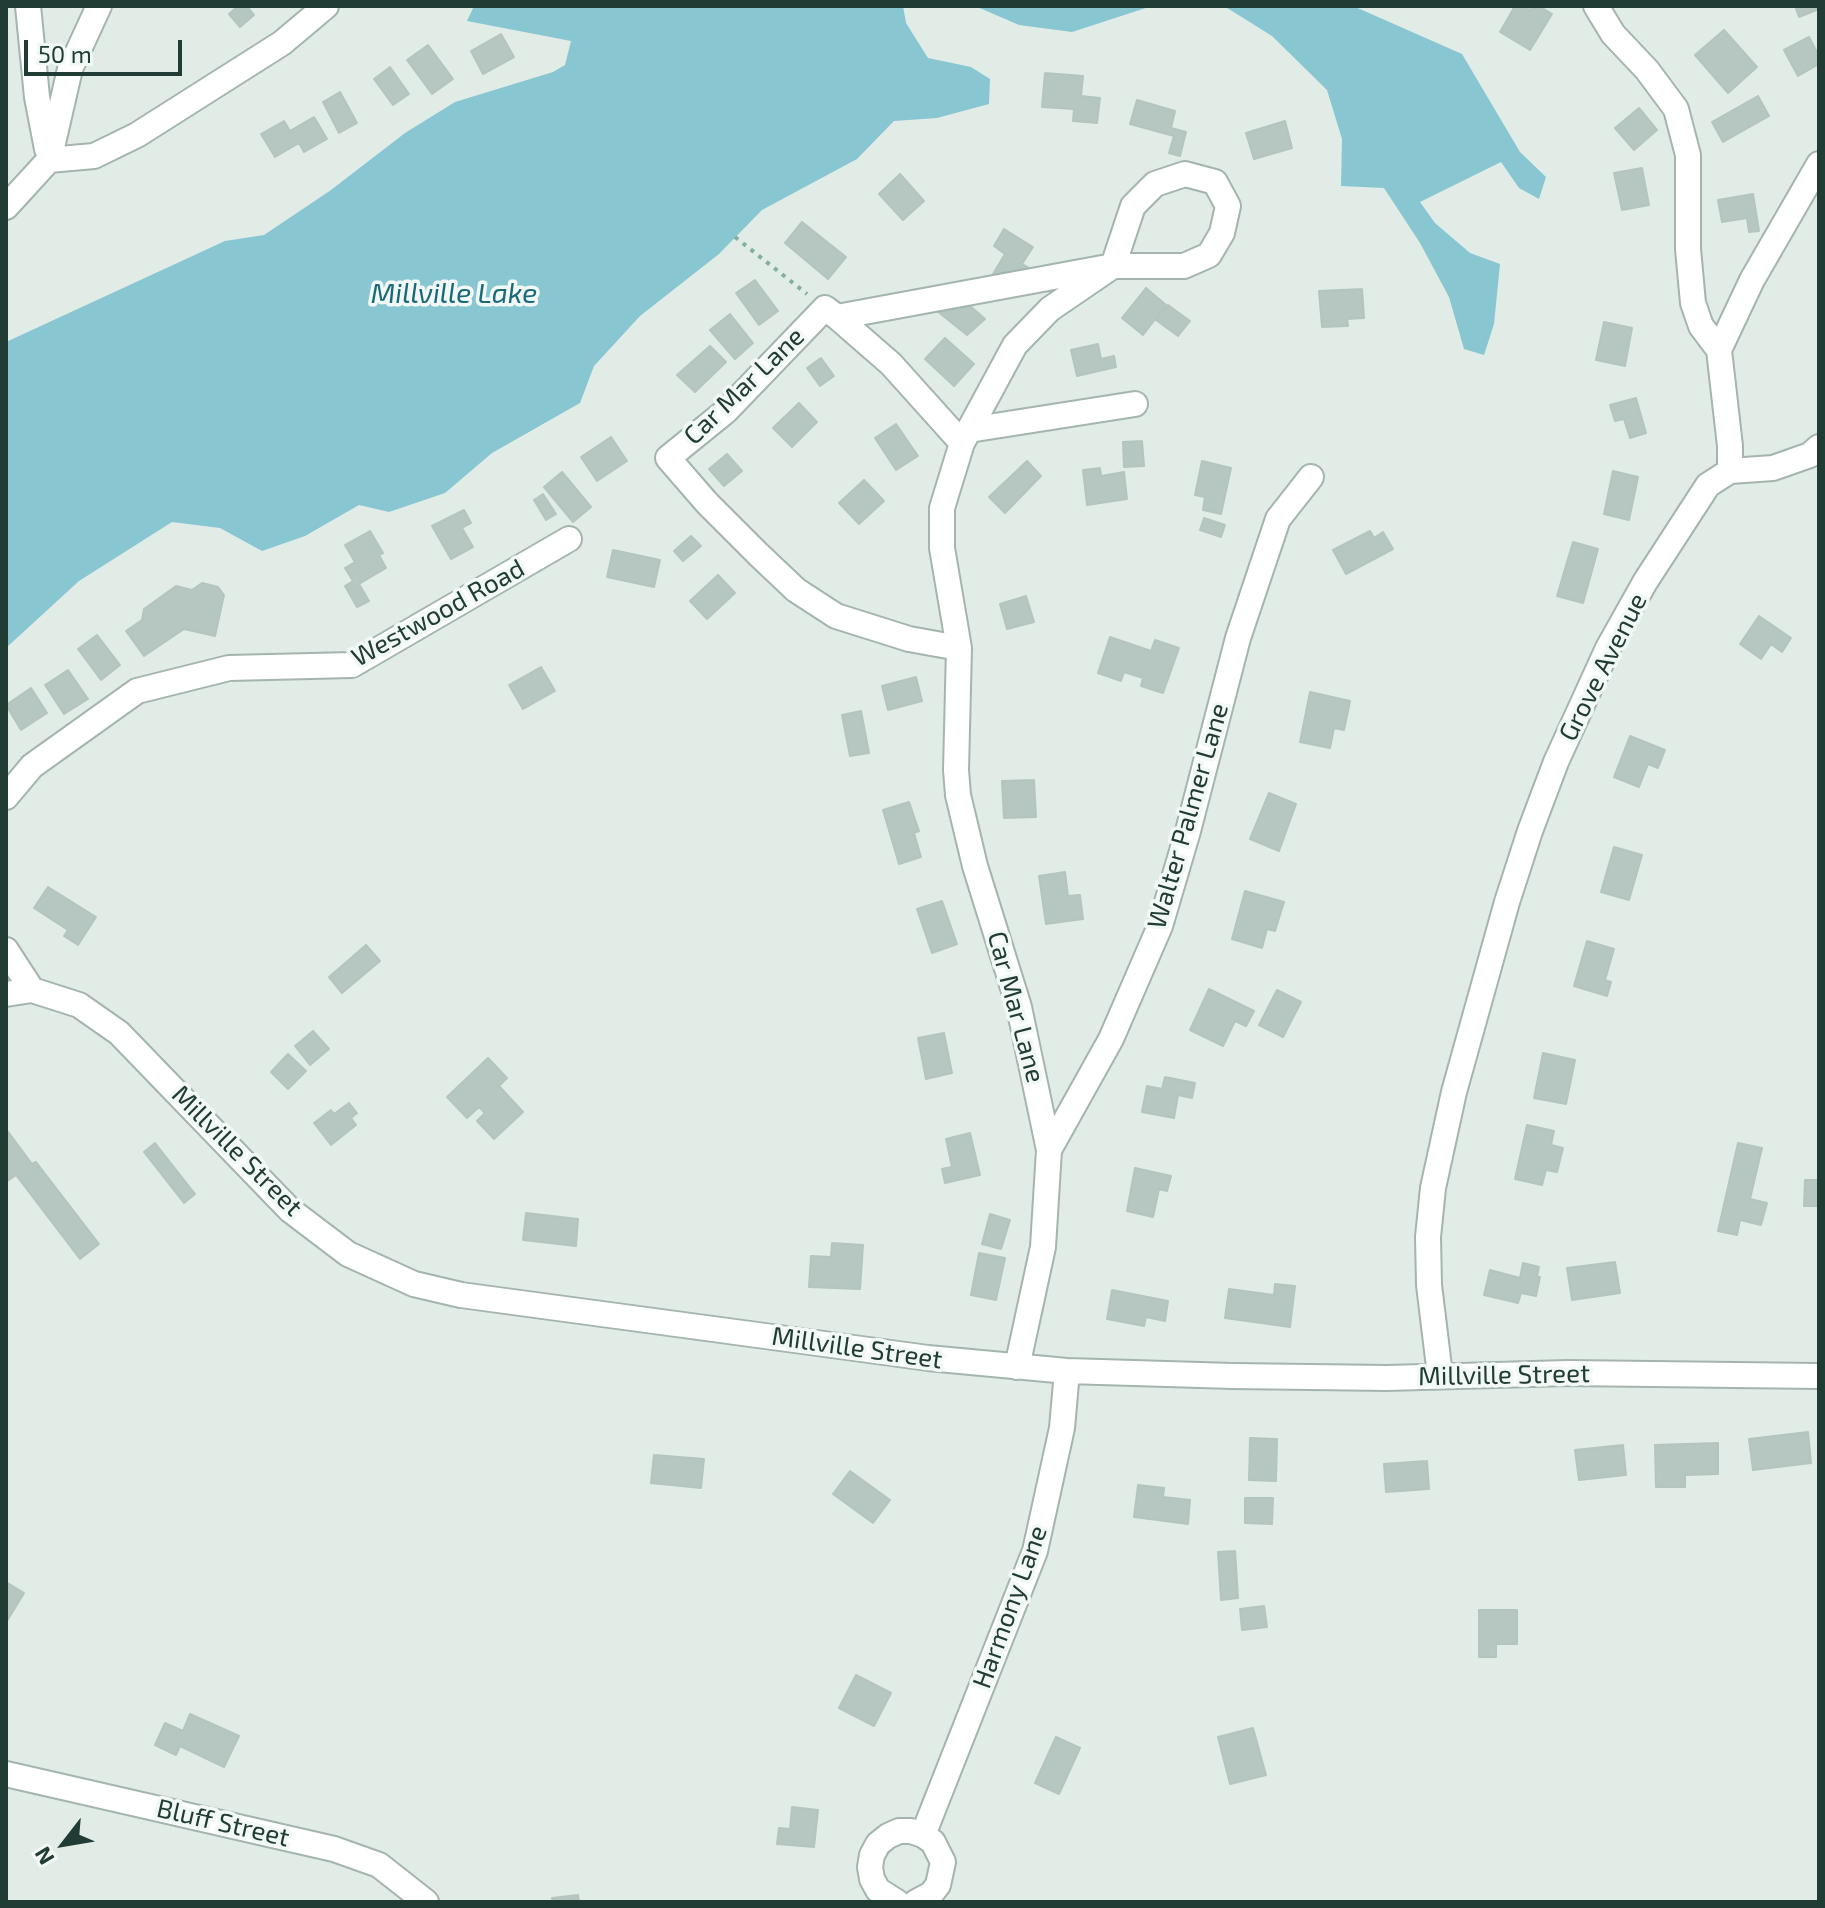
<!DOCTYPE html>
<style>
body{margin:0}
#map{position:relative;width:1825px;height:1908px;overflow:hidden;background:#e1ece7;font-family:"Exo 2",sans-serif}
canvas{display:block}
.frame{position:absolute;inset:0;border:8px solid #213c35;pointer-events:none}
.north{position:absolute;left:24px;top:1804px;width:80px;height:80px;-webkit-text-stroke:6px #f1f8f5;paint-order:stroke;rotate:239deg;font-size:22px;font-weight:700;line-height:32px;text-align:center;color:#213c35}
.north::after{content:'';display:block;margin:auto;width:28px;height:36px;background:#213c35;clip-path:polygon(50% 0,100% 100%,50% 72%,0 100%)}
.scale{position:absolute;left:24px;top:40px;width:158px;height:36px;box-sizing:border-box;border:4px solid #213c35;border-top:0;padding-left:10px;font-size:24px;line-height:28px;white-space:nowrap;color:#213c35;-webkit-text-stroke:6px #f1f8f5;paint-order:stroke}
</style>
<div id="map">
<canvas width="1825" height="1908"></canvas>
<div class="frame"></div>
<div class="north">N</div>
<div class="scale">50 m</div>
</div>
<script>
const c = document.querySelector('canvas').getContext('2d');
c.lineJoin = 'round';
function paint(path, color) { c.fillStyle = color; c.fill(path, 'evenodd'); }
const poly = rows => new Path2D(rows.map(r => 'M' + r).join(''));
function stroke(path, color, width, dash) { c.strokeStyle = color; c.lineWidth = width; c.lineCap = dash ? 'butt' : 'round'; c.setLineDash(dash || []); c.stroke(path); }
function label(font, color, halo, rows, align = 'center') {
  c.font = font + ' "Exo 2",sans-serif'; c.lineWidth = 7; c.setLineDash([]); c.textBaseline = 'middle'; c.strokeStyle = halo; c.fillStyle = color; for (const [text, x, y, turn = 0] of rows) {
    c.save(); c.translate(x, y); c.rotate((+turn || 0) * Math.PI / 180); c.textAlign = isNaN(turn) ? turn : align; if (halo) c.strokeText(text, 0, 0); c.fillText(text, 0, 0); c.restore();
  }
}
paint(poly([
 [474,6,903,6,906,23,928,58,971,67,990,79,989,104,937,118,894,121,857,159,762,210,719,254,640,316,594,366,580,403,492,453,445,493,389,512,359,505,305,536,262,551,220,528,172,522,79,581,6,648,6,342,225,241,264,235,331,190,405,133,455,102,553,72,565,65,571,41,467,21],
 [975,6,1152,6,1072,32,1019,25],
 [1224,6,1353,6,1462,54,1520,152,1546,177,1539,199,1519,188,1501,162,1420,202,1435,223,1470,253,1500,264,1494,324,1484,355,1464,349,1449,297,1420,243,1384,188,1341,186,1342,139,1327,90,1272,36]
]), '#88c6d2');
const building = poly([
 [238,6,247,6,254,15,240,27,229,14,238,6],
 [1515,6,1523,6,1530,10,1533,6,1539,6,1552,14,1530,50,1500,32,1515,6],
 [1795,6,1819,6,1819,9,1799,17,1795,6],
 [1724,30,1757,67,1728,93,1695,55,1724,30],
 [501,34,514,57,483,74,471,51,501,34],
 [1809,37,1819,56,1819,64,1798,76,1784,50,1809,37],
 [428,45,453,79,432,94,407,60,428,45],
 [390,67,409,94,393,105,374,79,390,67],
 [1045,73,1083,76,1081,96,1100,98,1097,123,1073,121,1074,109,1042,107,1045,73],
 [340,92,357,123,339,133,323,102,340,92],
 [1758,96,1769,116,1723,142,1712,122,1758,96],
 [1137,100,1175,111,1171,128,1186,132,1180,156,1169,153,1174,136,1130,124,1137,100],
 [1639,108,1657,130,1634,150,1615,128,1639,108],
 [314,117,327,139,304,152,299,143,275,157,261,134,284,121,290,131,314,117],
 [1285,121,1292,148,1254,159,1246,133,1285,121],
 [1642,168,1649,205,1622,210,1614,173,1642,168],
 [900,174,924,201,903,220,879,194,900,174],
 [1753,194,1759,231,1749,232,1747,218,1722,222,1718,200,1753,194],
 [802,222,846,257,828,279,785,243,802,222],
 [1004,229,1033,247,1022,264,1029,268,1014,282,993,274,1005,254,994,246,1004,229],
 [755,280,778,311,759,325,736,293,755,280],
 [1146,288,1166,305,1143,335,1122,318,1146,288],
 [1362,289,1364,318,1347,319,1348,326,1322,327,1319,291,1362,289],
 [961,298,985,319,967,335,937,311,961,298],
 [1168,305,1190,321,1178,336,1156,320,1168,305],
 [730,314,753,343,735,359,710,330,730,314],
 [1604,322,1632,328,1625,366,1596,360,1604,322],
 [945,338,974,364,954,386,925,359,945,338],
 [1098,344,1101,359,1114,356,1116,367,1077,376,1071,350,1098,344],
 [710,346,726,362,695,392,677,375,710,346],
 [821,358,834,376,820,386,807,368,821,358],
 [1636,398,1646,433,1630,438,1624,419,1615,421,1610,405,1636,398],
 [799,403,817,422,792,447,773,428,799,403],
 [896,424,918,456,896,470,875,438,896,424],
 [611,437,627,461,597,481,581,457,611,437],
 [1142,441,1144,466,1124,467,1123,442,1142,441],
 [727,454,742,471,724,486,709,469,727,454],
 [1027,461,1041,476,1005,513,989,497,1027,461],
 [1202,461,1231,468,1221,514,1203,510,1205,497,1195,495,1202,461],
 [1100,468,1101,476,1124,472,1127,499,1087,505,1083,470,1100,468],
 [1613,471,1638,477,1629,520,1604,514,1613,471],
 [562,472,591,507,573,522,544,487,562,472],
 [864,480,884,501,859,524,839,503,864,480],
 [543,494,556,514,546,520,534,500,543,494],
 [464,510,471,523,462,528,473,547,451,559,432,526,464,510],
 [1204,518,1225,525,1221,537,1200,530,1204,518],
 [370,531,383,553,379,555,386,568,359,584,369,601,357,607,345,586,353,581,345,568,355,562,345,545,370,531],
 [1370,531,1374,538,1383,532,1393,549,1346,574,1333,550,1370,531],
 [691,536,701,546,683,561,674,551,691,536],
 [1573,542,1598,549,1583,603,1557,596,1573,542],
 [613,550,660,560,654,587,607,577,613,550],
 [718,575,735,593,707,619,690,601,718,575],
 [202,583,218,587,224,595,215,636,184,629,144,656,126,631,142,620,144,609,176,586,192,590,202,583],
 [1026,596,1034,622,1007,629,1000,604,1026,596],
 [1759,616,1791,638,1782,652,1771,644,1761,659,1740,644,1759,616],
 [97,635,120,665,101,680,78,649,97,635],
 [1110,637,1151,651,1155,640,1179,648,1163,693,1141,686,1143,678,1124,672,1121,681,1098,673,1110,637],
 [541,667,555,691,523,709,509,685,541,667],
 [68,670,88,699,64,714,45,685,68,670],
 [916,677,922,701,888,710,882,686,916,677],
 [31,688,47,713,21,730,6,705,31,688],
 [1310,692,1350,701,1344,730,1334,728,1330,748,1300,742,1310,692],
 [861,711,869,753,850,756,842,715,861,711],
 [1630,736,1665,750,1658,768,1648,764,1639,787,1614,777,1630,736],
 [1034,780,1036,817,1004,818,1002,781,1034,780],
 [1269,793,1296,804,1279,851,1250,839,1269,793],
 [909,802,919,831,914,833,921,857,899,864,883,810,909,802],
 [1614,847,1642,855,1629,900,1601,892,1614,847],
 [1065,872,1068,896,1080,895,1083,919,1046,924,1039,876,1065,872],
 [48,887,96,917,78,945,64,936,68,930,34,908,48,887],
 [1245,891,1284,902,1275,931,1267,929,1262,948,1232,939,1245,891],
 [942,901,957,944,932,953,917,909,942,901],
 [1587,941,1614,949,1605,980,1611,982,1607,996,1574,986,1587,941],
 [366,945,380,961,342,993,329,977,366,945],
 [1209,989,1254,1011,1246,1026,1235,1021,1223,1046,1190,1030,1209,989],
 [1277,990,1301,1002,1283,1037,1259,1025,1277,990],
 [313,1031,329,1049,310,1065,295,1046,313,1031],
 [944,1033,952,1073,926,1079,918,1038,944,1033],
 [1543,1053,1575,1060,1566,1104,1534,1098,1543,1053],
 [288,1054,306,1071,288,1089,271,1072,288,1054],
 [488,1058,507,1078,499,1086,523,1112,494,1139,477,1121,485,1113,479,1107,467,1118,447,1097,488,1058],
 [1165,1077,1195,1083,1192,1098,1178,1095,1174,1118,1142,1112,1147,1086,1162,1089,1165,1077],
 [349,1103,357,1113,351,1118,356,1125,331,1145,314,1123,331,1110,334,1114,349,1103],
 [1527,1125,1554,1131,1551,1145,1563,1148,1557,1172,1546,1170,1542,1185,1515,1179,1527,1125],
 [6,1129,32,1164,36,1162,99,1244,80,1259,16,1175,6,1182,6,1129],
 [970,1133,980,1175,945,1183,942,1169,952,1167,946,1139,970,1133],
 [155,1143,195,1194,184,1203,144,1152,155,1143],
 [1738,1143,1762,1148,1750,1199,1767,1203,1761,1225,1740,1220,1737,1235,1718,1231,1738,1143],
 [1135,1168,1171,1176,1167,1191,1159,1189,1153,1217,1127,1211,1135,1168],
 [1805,1180,1819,1180,1819,1206,1804,1206,1805,1180],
 [526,1213,578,1219,576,1246,523,1240,526,1213],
 [990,1214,1010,1220,1001,1249,982,1244,990,1214],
 [832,1243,863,1245,860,1289,809,1287,811,1256,831,1257,832,1243],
 [979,1253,1005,1258,996,1300,971,1295,979,1253],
 [1615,1262,1620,1293,1572,1300,1567,1268,1615,1262],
 [1523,1263,1539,1267,1537,1276,1540,1277,1536,1296,1521,1293,1518,1303,1484,1295,1490,1270,1520,1278,1523,1263],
 [1275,1284,1295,1286,1290,1327,1225,1318,1229,1289,1274,1295,1275,1284],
 [1112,1290,1168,1301,1165,1321,1146,1317,1144,1326,1107,1319,1112,1290],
 [1808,1432,1811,1463,1753,1470,1749,1439,1808,1432],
 [1250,1438,1277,1439,1276,1481,1249,1480,1250,1438],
 [1718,1443,1718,1474,1685,1475,1685,1487,1656,1487,1655,1445,1718,1443],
 [1623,1445,1626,1475,1579,1480,1575,1450,1623,1445],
 [654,1455,704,1459,701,1488,651,1483,654,1455],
 [1427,1461,1429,1489,1386,1492,1384,1464,1427,1461],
 [850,1471,890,1500,873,1523,833,1494,850,1471],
 [1138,1485,1164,1488,1163,1497,1190,1500,1188,1524,1134,1517,1138,1485],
 [1245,1498,1273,1498,1272,1524,1245,1523,1245,1498],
 [1235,1551,1238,1598,1221,1600,1218,1552,1235,1551],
 [6,1582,24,1593,7,1621,6,1620,6,1582],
 [1264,1606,1267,1627,1242,1630,1240,1609,1264,1606],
 [1479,1610,1517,1610,1517,1644,1496,1644,1496,1657,1479,1657,1479,1610],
 [856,1675,891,1693,874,1726,839,1708,856,1675],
 [190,1714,239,1736,224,1767,180,1746,176,1755,155,1745,165,1723,183,1731,190,1714],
 [1253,1728,1266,1775,1230,1784,1218,1737,1253,1728],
 [1056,1737,1080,1748,1059,1794,1035,1783,1056,1737],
 [792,1807,818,1810,814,1847,777,1844,779,1828,790,1829,792,1807],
 [578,1895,579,1902,553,1902,552,1898,578,1895]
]);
paint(building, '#b6c6c0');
stroke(building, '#b3c5be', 2);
const minor = poly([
 [28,6,37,97,47,149],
 [1596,6,1613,34,1647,70,1676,109,1688,155,1688,249,1693,303,1701,326,1719,350,1730,446,1730,471],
 [49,160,94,156,137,135,282,43,326,6],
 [6,207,49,160,70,69,99,6],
 [837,317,891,364,962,443],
 [1719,350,1752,280,1819,164],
 [969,430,1135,404],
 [959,648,909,639,836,616,796,590,759,555,707,503,668,458,726,411,825,308,837,317,1113,266,1184,266,1209,255,1222,233,1228,206,1215,182,1185,174,1155,184,1133,206,1113,266,1050,309,1015,345,962,443,942,508,942,548,959,648,956,770,958,795,975,866,1019,1007,1049,1150,1043,1247,1017,1367],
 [6,797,32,766,137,691,229,668,352,665,569,539],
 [6,950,32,990],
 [6,994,32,990,79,1005,119,1033,290,1210,348,1254,414,1284,461,1295,928,1358,1067,1371,1233,1376,1387,1378,1568,1373,1819,1376],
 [1049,1150,1111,1039,1160,926,1188,831,1238,638,1278,519,1311,477],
 [1440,1375,1429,1285,1428,1237,1433,1188,1454,1092,1507,902,1530,831,1556,762,1608,648,1645,582,1708,485,1730,471,1773,468,1810,455,1819,447],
 [6,1774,334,1849,379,1865,426,1902],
 [923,1835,1035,1551,1062,1428,1067,1371],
 [897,1902,878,1890,872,1879,870,1867,872,1855,878,1844,888,1836,899,1831,911,1831,923,1835,933,1842,943,1862,938,1885,931,1894,916,1902]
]);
stroke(minor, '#a4b4ae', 28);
stroke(poly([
 [735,237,807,294]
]), '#81b0a1', 4, [4, 6]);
stroke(minor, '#fff', 24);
label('26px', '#213c35', '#f1f8f5', [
 ["Car Mar Lane",744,386,-44],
 ["Westwood Road",438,613,-29],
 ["Grove Avenue",1603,667,-63],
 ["Walter Palmer Lane",1188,816,-74],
 ["Car Mar Lane",1016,1007,75],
 ["Millville Street",237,1151,45],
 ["Millville Street",857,1348,8],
 ["Millville Street",1504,1375,-1],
 ["Harmony Lane",1010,1607,-70],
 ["Bluff Street",223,1823,13]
]);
label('italic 28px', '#1a6979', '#f1f8f5', [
 ["Millville Lake",454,294]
]);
</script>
